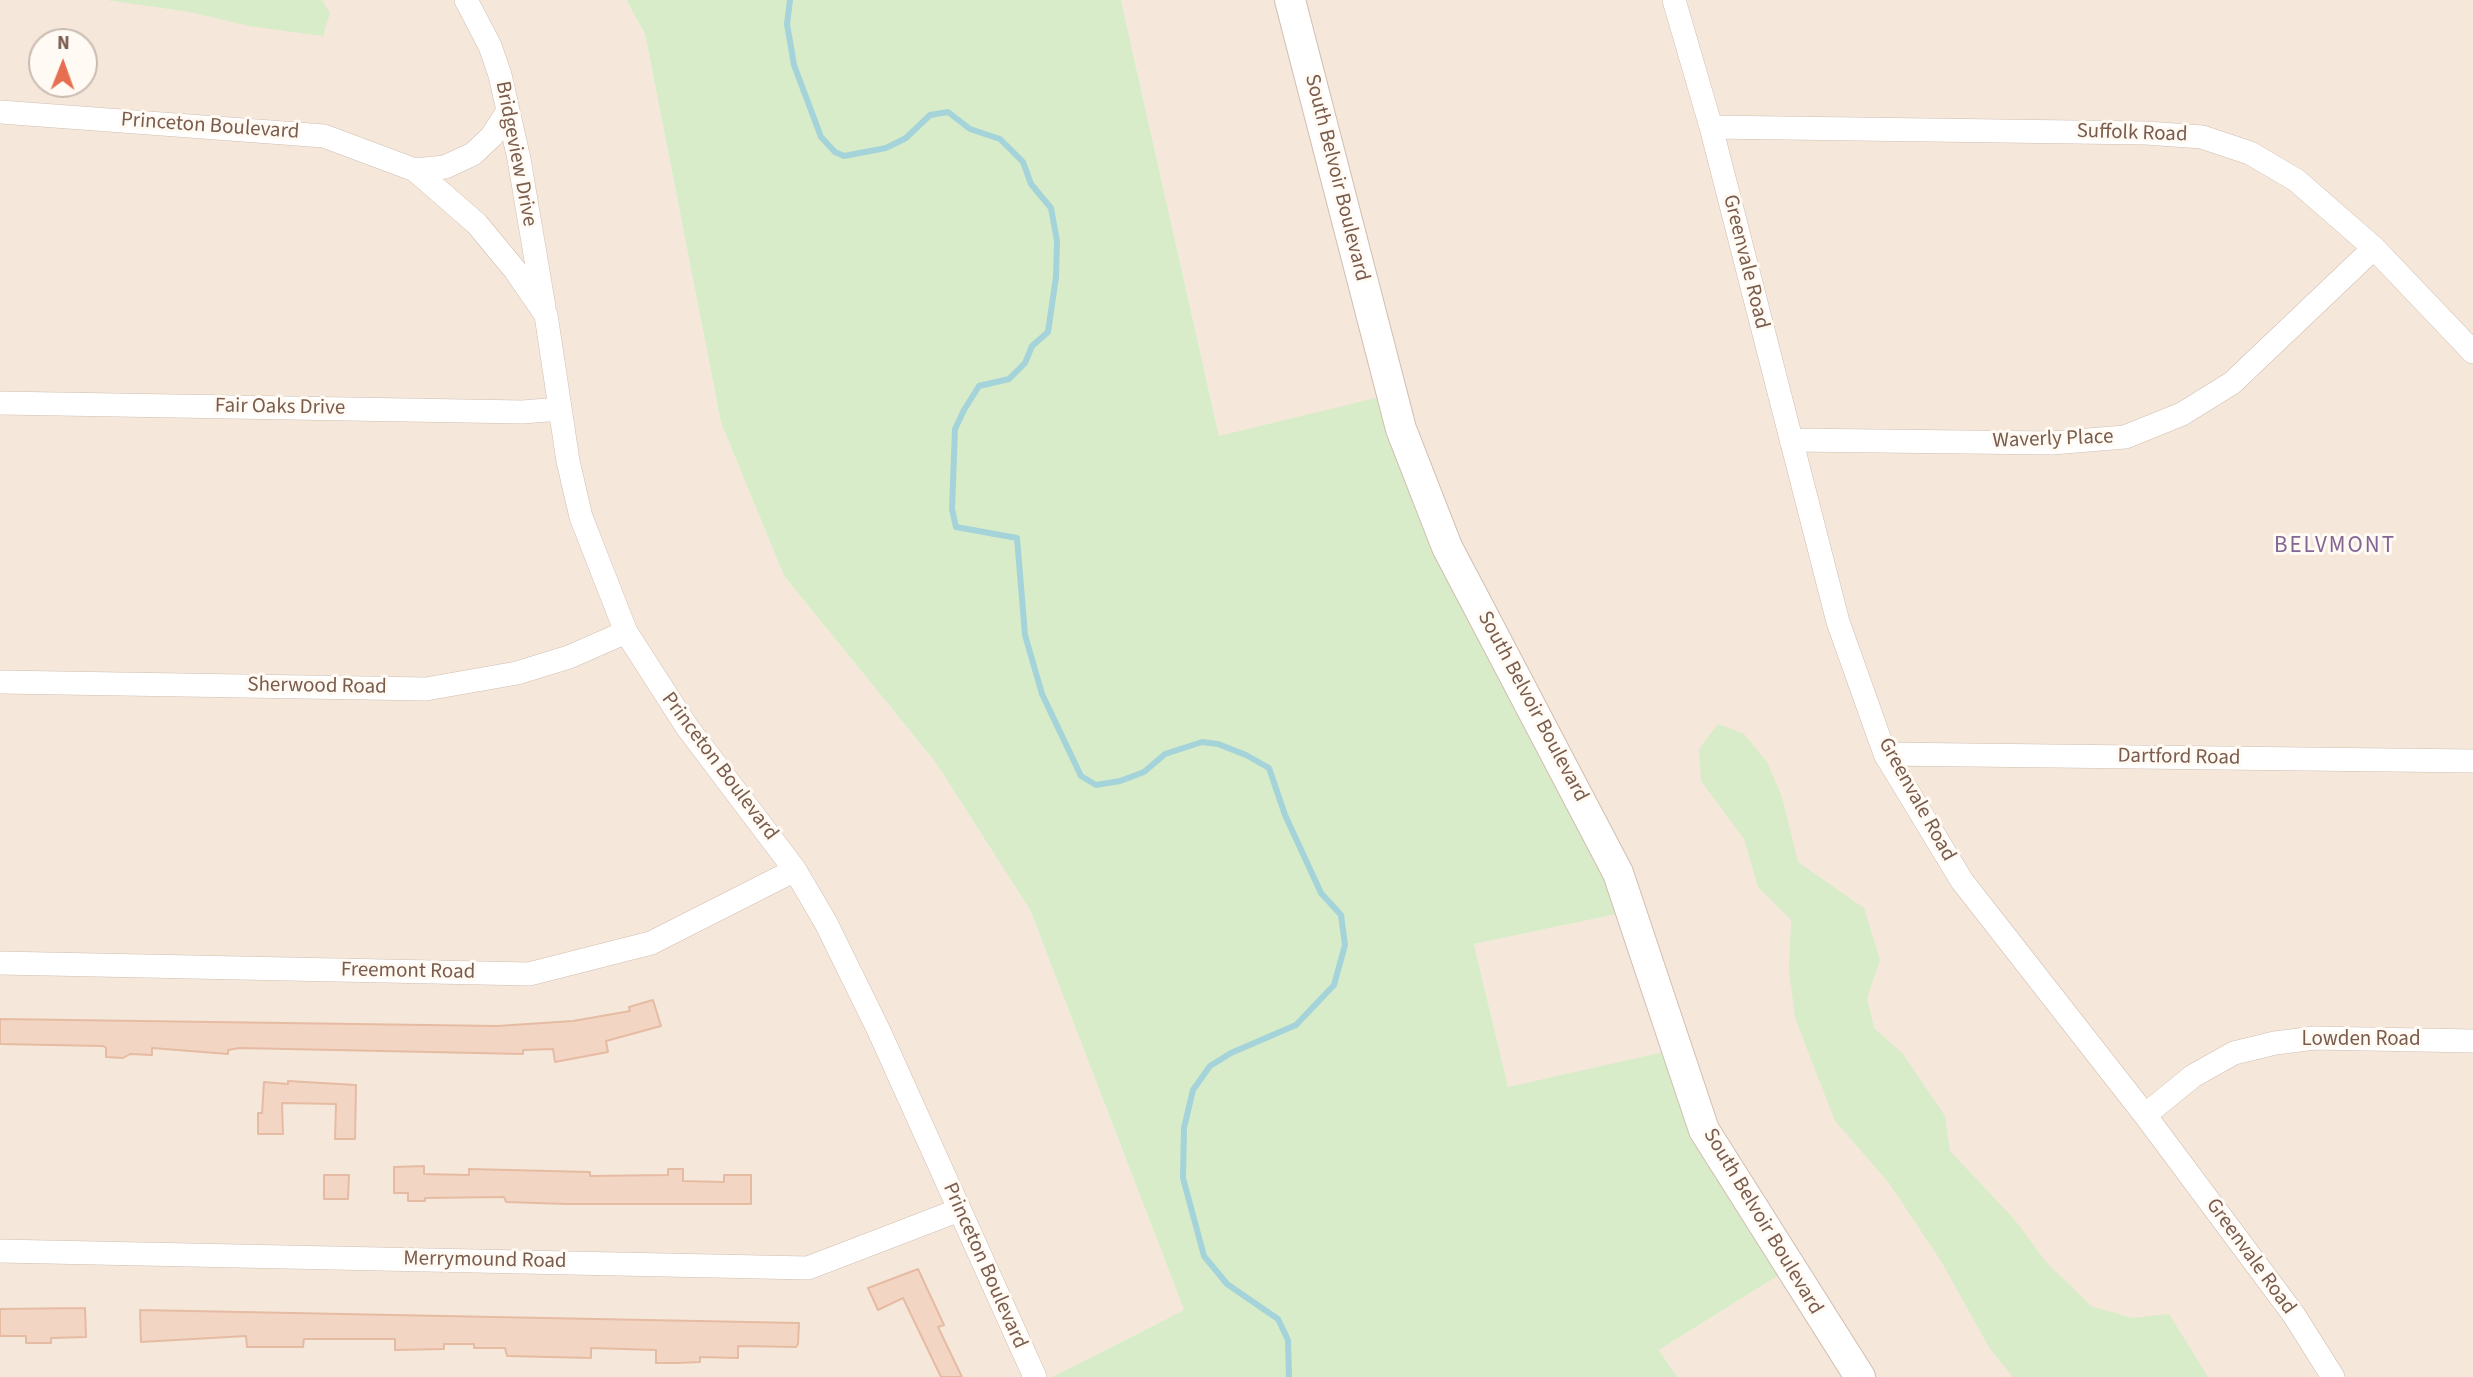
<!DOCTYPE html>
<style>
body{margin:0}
#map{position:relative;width:2473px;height:1377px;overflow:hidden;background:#fdf6ec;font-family:"Source Sans 3",sans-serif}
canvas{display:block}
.north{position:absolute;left:28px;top:28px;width:70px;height:70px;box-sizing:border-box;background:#fffaf3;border:2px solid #cabbb1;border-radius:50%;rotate:1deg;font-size:19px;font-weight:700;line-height:28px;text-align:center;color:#7a5c4d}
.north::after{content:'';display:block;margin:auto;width:24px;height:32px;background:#e76f51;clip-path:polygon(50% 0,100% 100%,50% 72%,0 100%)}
</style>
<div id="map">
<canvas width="2473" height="1377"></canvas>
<div class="north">N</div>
</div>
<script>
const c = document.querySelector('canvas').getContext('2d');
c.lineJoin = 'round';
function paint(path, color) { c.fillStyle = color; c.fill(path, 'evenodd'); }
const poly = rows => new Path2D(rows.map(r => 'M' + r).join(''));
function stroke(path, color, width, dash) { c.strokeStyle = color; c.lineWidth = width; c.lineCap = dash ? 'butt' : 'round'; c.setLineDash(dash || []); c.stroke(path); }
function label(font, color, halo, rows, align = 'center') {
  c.font = font + ' "Source Sans 3",sans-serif'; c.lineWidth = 6; c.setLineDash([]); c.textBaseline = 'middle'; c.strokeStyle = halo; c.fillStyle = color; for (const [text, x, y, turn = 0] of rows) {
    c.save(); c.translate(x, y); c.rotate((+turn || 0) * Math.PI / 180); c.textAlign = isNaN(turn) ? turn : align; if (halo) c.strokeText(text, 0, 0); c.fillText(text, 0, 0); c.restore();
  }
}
paint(poly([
 [0,0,626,0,645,34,721,423,784,576,936,763,1030,910,1184,1310,1052,1377,0,1377],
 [42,42,84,42,84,84,42,84],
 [1121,0,2473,0,2473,1377,1677,1377,1659,1350,1789,1268,1677,1050,1508,1088,1474,944,1630,911,1219,436]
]), '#f5e8da');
paint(poly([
 [106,0,322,0,330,13,323,36,249,26,190,12],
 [626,0,1121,0,1219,436,1392,394,1631,911,1474,944,1508,1087,1677,1049,1790,1268,1659,1350,1677,1377,1052,1377,1184,1310,1030,910,936,763,784,576,721,423,645,34],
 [1718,724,1744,734,1767,762,1782,797,1798,862,1864,908,1880,960,1867,998,1874,1028,1903,1054,1945,1116,1950,1151,2014,1219,2046,1262,2091,1306,2132,1318,2169,1314,2208,1377,2013,1377,1990,1349,1941,1261,1889,1183,1835,1121,1795,1018,1789,970,1791,920,1758,887,1744,839,1701,781,1699,749]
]), '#d8ecc9');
stroke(poly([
 [790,0,787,24,794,65,821,137,835,152,844,156,886,148,906,138,930,115,948,112,970,129,1000,139,1023,162,1031,184,1051,208,1057,241,1056,277,1048,332,1032,346,1025,363,1009,379,979,386,964,410,955,429,952,509,956,527,1017,538,1025,635,1042,694,1081,776,1096,785,1120,781,1144,772,1165,754,1202,742,1218,744,1246,755,1269,768,1285,815,1321,893,1341,915,1345,945,1334,985,1296,1025,1231,1053,1210,1066,1193,1090,1184,1128,1183,1178,1204,1256,1227,1284,1278,1319,1288,1340,1289,1377]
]), '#a5d3da', 6);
const building = poly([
 [653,1000,661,1026,606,1041,608,1052,555,1062,553,1049,523,1050,523,1054,240,1048,228,1050,228,1054,152,1048,152,1055,130,1054,123,1058,106,1057,106,1048,103,1046,0,1044,0,1019,497,1026,573,1021,630,1011,629,1007,653,1000],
 [288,1081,356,1085,355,1139,335,1139,336,1104,282,1103,283,1134,258,1134,258,1113,262,1113,264,1082,288,1084,288,1081],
 [424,1166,424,1174,469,1175,469,1169,590,1172,590,1176,668,1175,668,1169,683,1169,683,1181,724,1182,724,1175,751,1175,751,1204,567,1204,506,1202,504,1197,425,1198,425,1201,408,1201,408,1193,394,1193,394,1167,424,1166],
 [324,1175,349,1175,348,1199,324,1199,324,1175],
 [918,1269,944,1325,938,1327,962,1377,941,1377,903,1298,878,1310,868,1288,918,1269],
 [85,1308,86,1337,51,1338,51,1343,26,1343,26,1336,0,1336,0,1309,85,1308],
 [140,1310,799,1323,798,1344,796,1347,738,1346,738,1358,700,1357,700,1362,677,1363,656,1363,656,1350,591,1348,591,1358,507,1356,505,1348,474,1348,474,1344,444,1344,444,1349,395,1350,395,1339,304,1339,303,1347,247,1347,246,1336,141,1342,140,1310]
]);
paint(building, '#f3d5c3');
stroke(building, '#e6bba3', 2);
const minor = poly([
 [466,0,490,46,500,75,519,159,544,307],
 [1674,0,1711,127,1838,622,1885,754,1962,881,2145,1115,2294,1315,2333,1377],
 [0,112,324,136,415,170,477,224,515,270,546,315,568,461,581,517,626,632,687,727,795,870,826,923,879,1031,1035,1377],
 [1711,127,2146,133,2202,137,2250,153,2296,180,2374,248,2473,352],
 [415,170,445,167,473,154,492,136,508,111],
 [0,403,523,412,559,409],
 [1791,440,2052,443,2125,437,2182,414,2232,383,2374,248],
 [0,682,426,689,517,673,569,657,626,632],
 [1885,754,2473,761],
 [0,963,529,974,651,943,795,870],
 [2145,1115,2193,1076,2234,1053,2275,1043,2315,1038,2473,1041],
 [0,1251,808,1268,959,1210]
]);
const tertiary = poly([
 [1290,0,1401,429,1447,547,1618,873,1704,1130,1860,1377]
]);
stroke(minor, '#d1beb0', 24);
stroke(tertiary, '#d1beb0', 32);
stroke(minor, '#fff', 23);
stroke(tertiary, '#fff', 30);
label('21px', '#7a5c4d', '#fffaf3', [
 ["Princeton Boulevard",210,127,4],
 ["Suffolk Road",2132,134,2],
 ["Bridgeview Drive",515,154,79],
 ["South Belvoir Boulevard",1336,178,76],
 ["Greenvale Road",1745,262,76],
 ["Fair Oaks Drive",280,408,1],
 ["Waverly Place",2053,440,-2],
 ["Sherwood Road",317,687,1],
 ["South Belvoir Boulevard",1532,707,62],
 ["Dartford Road",2179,758,1],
 ["Princeton Boulevard",719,767,53],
 ["Greenvale Road",1916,800,61],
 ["Freemont Road",408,972,1],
 ["Lowden Road",2361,1040],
 ["South Belvoir Boulevard",1762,1222,59],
 ["Greenvale Road",2250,1257,54],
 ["Merrymound Road",485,1261,1],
 ["Princeton Boulevard",984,1266,66]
]);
c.letterSpacing = '2px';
label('23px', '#846695', '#fffaf3', [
 ["BELVMONT",2335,547]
]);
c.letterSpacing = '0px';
</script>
